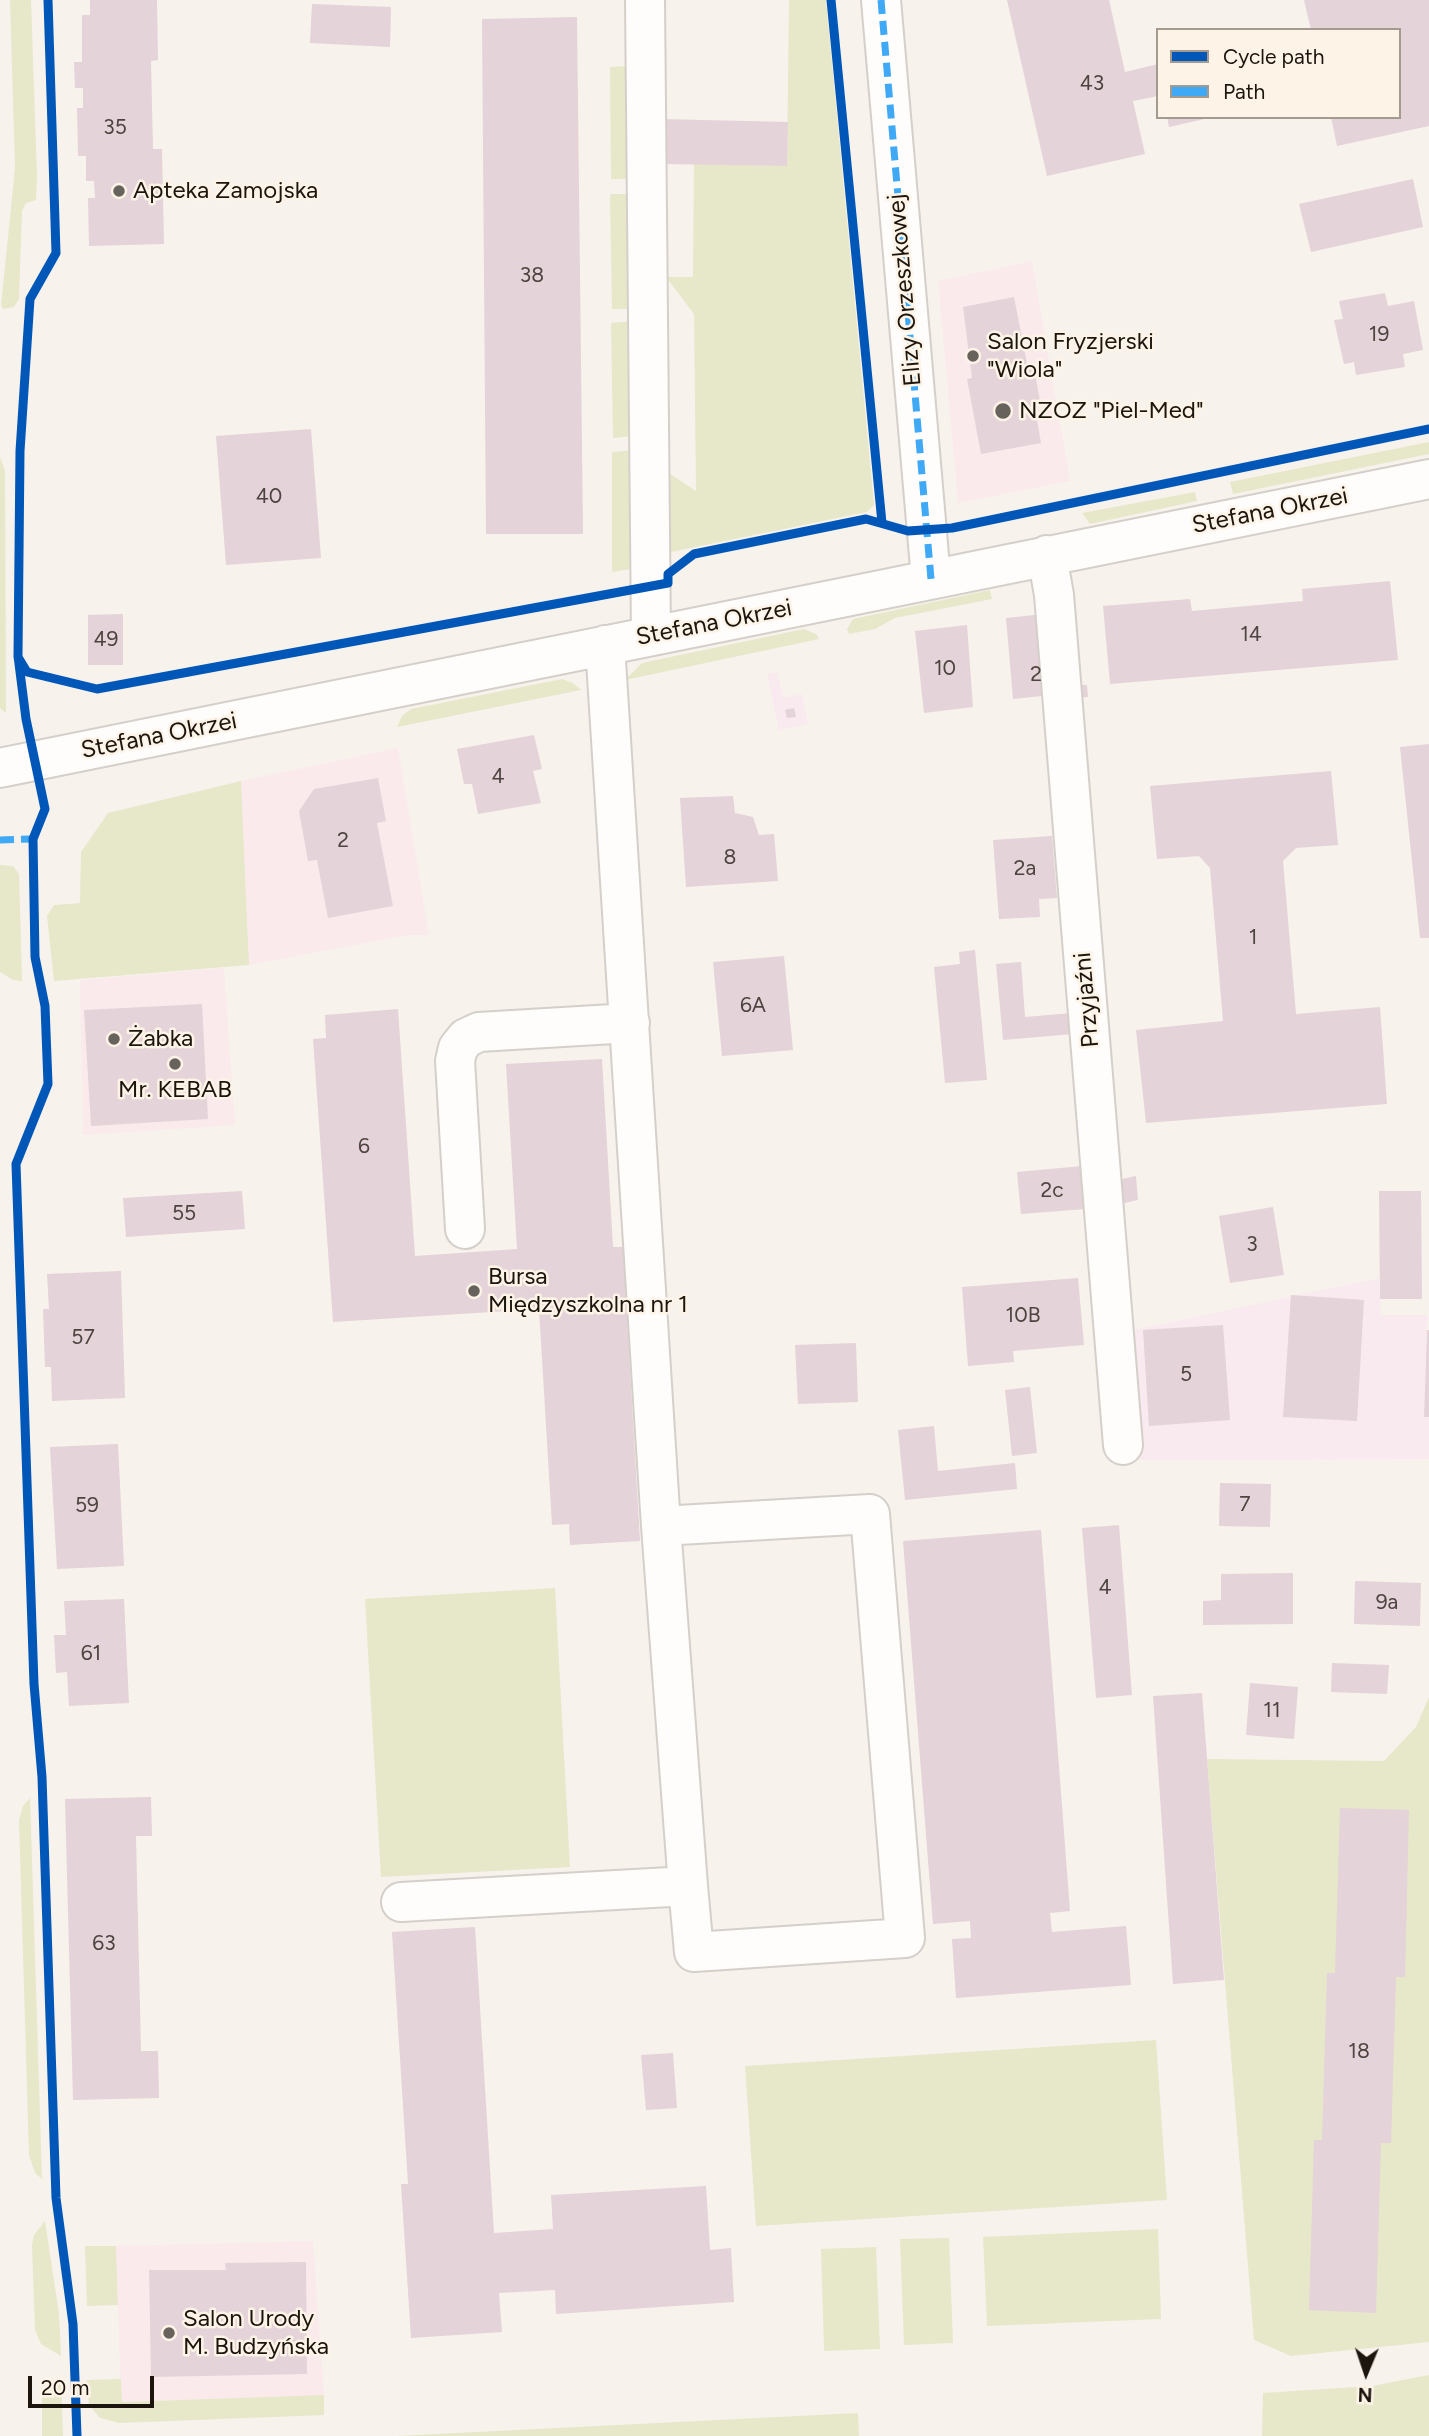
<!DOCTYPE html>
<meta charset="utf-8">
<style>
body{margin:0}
#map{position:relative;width:1429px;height:2436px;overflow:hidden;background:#f8f2ec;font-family:Figtree,sans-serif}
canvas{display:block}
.legend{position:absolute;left:1156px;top:28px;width:245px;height:91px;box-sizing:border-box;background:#fdf3e7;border:2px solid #a39a90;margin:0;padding:9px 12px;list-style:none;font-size:21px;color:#1b150e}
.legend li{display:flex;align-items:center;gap:14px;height:35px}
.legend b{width:35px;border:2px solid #a39a90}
.north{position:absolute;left:1331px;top:2338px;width:70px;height:70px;-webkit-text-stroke:5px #fdf3e7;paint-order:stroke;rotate:182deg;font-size:19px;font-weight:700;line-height:28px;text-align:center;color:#1b150e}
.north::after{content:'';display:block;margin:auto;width:24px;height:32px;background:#1b150e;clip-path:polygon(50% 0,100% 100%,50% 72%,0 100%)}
.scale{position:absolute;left:28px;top:2376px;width:126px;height:32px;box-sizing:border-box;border:4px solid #1b150e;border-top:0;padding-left:9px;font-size:21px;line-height:24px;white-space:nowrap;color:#1b150e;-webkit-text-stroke:5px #fdf3e7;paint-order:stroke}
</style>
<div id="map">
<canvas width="1429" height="2436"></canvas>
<ul class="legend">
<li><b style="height:9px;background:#0057b8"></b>Cycle path</li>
<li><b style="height:9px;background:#3fa9f5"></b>Path</li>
</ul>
<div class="north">N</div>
<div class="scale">20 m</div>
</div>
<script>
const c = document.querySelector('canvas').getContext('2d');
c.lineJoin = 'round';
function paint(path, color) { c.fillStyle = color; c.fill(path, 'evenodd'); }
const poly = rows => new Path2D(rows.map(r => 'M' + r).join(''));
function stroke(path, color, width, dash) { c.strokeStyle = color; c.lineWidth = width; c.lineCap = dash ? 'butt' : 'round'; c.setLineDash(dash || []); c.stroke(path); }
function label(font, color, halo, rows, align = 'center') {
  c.font = font + ' Figtree,sans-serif'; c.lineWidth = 5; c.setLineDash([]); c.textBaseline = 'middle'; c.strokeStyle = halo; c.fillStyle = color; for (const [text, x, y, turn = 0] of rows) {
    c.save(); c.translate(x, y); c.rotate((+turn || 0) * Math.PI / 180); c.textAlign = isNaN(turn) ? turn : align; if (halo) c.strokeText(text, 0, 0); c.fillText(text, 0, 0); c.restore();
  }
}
paint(poly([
 [1032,261,1070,481,958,503,938,281],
 [398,748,429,935,408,935,249,965,241,781],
 [224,968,235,1125,83,1135,80,980],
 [313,2241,324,2395,121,2402,116,2246]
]), '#faeaec');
paint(poly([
 [777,672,783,698,802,694,808,724,779,730,767,674],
 [1379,1278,1381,1315,1427,1315,1424,1416,1429,1417,1429,1459,1140,1460,1125,1332]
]), '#f9eaef');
paint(poly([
 [10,0,31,0,37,175,36,200,26,203,22,211,19,299,14,307,4,309,1,306,15,168],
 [789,0,826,0,874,505,867,512,666,553,664,470,696,491,694,314,666,277,693,277,694,164,787,166],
 [630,66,632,179,611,179,610,67],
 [610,194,632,194,633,309,612,309],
 [632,321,634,436,613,438,611,323],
 [1429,442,1429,454,1233,494,1230,482],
 [635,450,637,568,612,572,612,452],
 [0,457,5,471,6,713,0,708],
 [1195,492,1197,501,1090,524,1082,513],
 [990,590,992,599,895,618,875,629,849,634,847,629,853,619],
 [804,629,816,634,819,639,625,680,642,663],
 [562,679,573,683,581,690,397,727,402,716,411,709],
 [241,781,249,965,54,981,47,916,54,905,80,903,81,852,108,813],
 [0,865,13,866,19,874,22,981,13,980,0,972],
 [555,1588,570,1867,381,1877,365,1599],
 [1429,1697,1429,2342,1291,2356,1254,2340,1207,1759,1384,1761,1416,1727],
 [30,1798,42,2179,35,2173,29,2155,19,1820,23,1806],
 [1156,2040,1167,2200,756,2226,745,2066],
 [45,2221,59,2314,61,2356,41,2344,35,2330,32,2245,34,2235],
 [1158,2229,1161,2319,987,2326,983,2237],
 [949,2238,953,2343,904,2345,900,2239],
 [85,2246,116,2246,118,2305,87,2306],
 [876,2247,880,2349,824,2351,821,2249],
 [1429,2375,1429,2436,1262,2436,1263,2393,1372,2386],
 [121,2379,122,2402,324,2395,324,2415,119,2423,100,2418,89,2405,87,2380],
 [61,2381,63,2436,42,2436,42,2398,47,2390],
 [858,2413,859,2436,396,2436]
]), '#e7e7ca');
paint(poly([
 [90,0,157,0,158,60,151,61,153,149,162,149,164,244,89,246,88,198,95,198,94,181,86,181,86,156,78,156,77,108,83,108,83,88,75,88,74,62,82,62,82,15,90,15],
 [1007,0,1109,0,1125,72,1158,64,1158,96,1133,101,1145,154,1047,176],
 [1304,0,1429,0,1429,126,1337,146,1331,117,1399,117,1399,30,1311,30],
 [312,4,391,7,390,47,310,43],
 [577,17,583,534,486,534,482,19],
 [1167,117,1209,117,1209,118,1169,127],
 [661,119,788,122,787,166,661,164],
 [1413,179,1423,227,1311,252,1299,204],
 [1385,293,1388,306,1414,301,1423,350,1403,354,1405,367,1356,375,1354,362,1344,364,1334,320,1343,319,1339,301],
 [1014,297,1028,369,1034,368,1040,401,1034,403,1041,443,981,454,967,379,972,378,963,307],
 [311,429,321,558,226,565,216,436],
 [1390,581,1398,660,1110,684,1103,606,1190,599,1192,611,1303,601,1302,589],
 [123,614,123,665,88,665,88,615],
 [1044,614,1051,695,1013,699,1006,618],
 [967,625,973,707,924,713,915,631],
 [1073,685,1087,685,1088,697,1074,698],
 [794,708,796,717,787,718,785,710],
 [534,735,542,769,533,771,541,803,478,814,472,784,464,784,457,749],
 [1429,744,1429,938,1420,938,1400,747],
 [1331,771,1338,845,1296,848,1283,861,1296,1014,1380,1007,1387,1104,1146,1123,1136,1030,1223,1021,1210,868,1199,856,1157,859,1150,786],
 [378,778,386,821,377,823,393,906,328,918,317,860,308,861,299,811,314,789],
 [733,796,735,813,753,817,759,835,774,834,778,881,686,887,680,798],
 [1052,836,1057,898,1039,899,1040,917,999,919,993,840],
 [975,950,987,1080,945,1083,934,967,960,964,959,952],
 [784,956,793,1050,722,1056,713,962],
 [1021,962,1025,1017,1072,1013,1073,1034,1003,1040,996,964],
 [202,1004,208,1119,91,1126,84,1010],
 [398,1009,415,1256,517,1249,506,1064,602,1059,613,1247,623,1247,640,1541,570,1545,569,1524,552,1525,539,1309,333,1322,313,1039,326,1038,325,1015],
 [1082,1166,1086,1209,1021,1214,1017,1172],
 [1136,1176,1138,1200,1115,1205,1113,1181],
 [242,1191,245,1229,126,1237,123,1198],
 [1379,1191,1421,1191,1422,1299,1380,1299],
 [1273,1207,1284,1275,1230,1283,1219,1216],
 [121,1271,125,1398,52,1401,51,1367,45,1367,43,1309,49,1309,47,1274],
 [1078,1278,1084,1345,1013,1351,1014,1362,968,1366,962,1287],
 [1291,1295,1364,1300,1357,1421,1283,1417],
 [1223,1325,1230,1420,1149,1426,1143,1330],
 [1427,1330,1429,1330,1429,1417,1424,1417],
 [856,1343,858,1402,798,1404,795,1345],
 [1030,1387,1037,1453,1012,1456,1005,1390],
 [934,1426,938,1471,1015,1463,1017,1489,905,1500,898,1430],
 [118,1444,124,1566,57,1569,50,1447],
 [1220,1483,1271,1484,1270,1527,1219,1526],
 [1119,1525,1132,1695,1096,1698,1082,1528],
 [1041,1530,1070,1911,1050,1913,1052,1932,1126,1926,1131,1985,956,1998,952,1939,971,1938,970,1921,933,1924,903,1541],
 [1293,1573,1293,1624,1203,1625,1203,1601,1221,1600,1221,1574],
 [1355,1581,1421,1583,1420,1626,1354,1624],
 [124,1599,129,1703,69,1706,67,1672,56,1673,54,1635,66,1635,64,1601],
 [1332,1663,1389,1665,1387,1694,1331,1692],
 [1250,1683,1298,1687,1294,1739,1246,1735],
 [1202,1693,1224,1980,1173,1984,1153,1696],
 [151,1797,152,1836,136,1836,141,2051,158,2051,159,2098,73,2100,65,1799],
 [1340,1808,1409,1810,1405,1977,1396,1977,1391,2143,1381,2143,1376,2313,1309,2310,1314,2140,1322,2140,1327,1973,1335,1973],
 [475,1927,494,2233,553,2229,551,2195,706,2186,710,2250,731,2248,734,2302,556,2314,555,2290,499,2293,502,2332,411,2338,401,2184,408,2184,392,1932],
 [673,2053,677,2108,646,2110,641,2055],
 [306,2262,307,2374,151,2377,149,2270,226,2270,225,2263]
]), '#e4d3d8');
const minor = poly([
 [645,0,651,636],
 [881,0,931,579],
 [1047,555,1054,595,1123,1445],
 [0,768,1429,479],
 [465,1229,455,1061,458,1048,466,1038,479,1032,630,1023],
 [661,1526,870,1514,905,1938,694,1952,688,1886],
 [401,1902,688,1886,661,1526,605,645]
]);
stroke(minor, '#d5cfc9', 42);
stroke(minor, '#fefdfc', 38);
stroke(poly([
 [881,0,931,579],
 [0,840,33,839]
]), '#3fa9f5', 7, [14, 7]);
stroke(poly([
 [48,0,56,253,30,299,20,451,18,656,26,719,45,809,33,839,35,957,45,1006,48,1084,16,1164,34,1684,42,1777,56,2198,73,2324,77,2436],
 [831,0,882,523],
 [18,657,27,672,97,689,668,583,668,574,694,554,866,519,908,531,952,528,1429,429]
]), '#0057b8', 9);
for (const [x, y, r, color] of [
 [119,191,7,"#68625c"],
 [973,356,7,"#68625c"],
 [1003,411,9,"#68625c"],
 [114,1039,7,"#68625c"],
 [175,1064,7,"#68625c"],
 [474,1291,7,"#68625c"],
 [169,2333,7,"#68625c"]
]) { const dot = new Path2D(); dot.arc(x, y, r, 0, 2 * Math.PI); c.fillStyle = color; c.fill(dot); stroke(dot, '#fdf3e7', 2.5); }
label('21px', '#4d4440', null, [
 ["43",1092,84],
 ["35",115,128],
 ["38",532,276],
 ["19",1379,335],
 ["40",269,497],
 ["14",1251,635],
 ["49",106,640],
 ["10",945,669],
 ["2",1036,675],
 ["4",498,777],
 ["2",343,841],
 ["8",730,858],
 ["2a",1025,869],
 ["1",1253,938],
 ["6A",753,1006],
 ["6",364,1147],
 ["2c",1052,1191],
 ["55",184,1214],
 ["3",1252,1245],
 ["10B",1023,1316],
 ["57",83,1338],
 ["5",1186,1375],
 ["7",1245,1505],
 ["59",87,1506],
 ["4",1105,1588],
 ["9a",1387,1603],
 ["61",91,1654],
 ["11",1272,1711],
 ["63",104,1944],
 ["18",1359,2052]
]);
label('24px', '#1b150e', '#fdf3e7', [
 ["Apteka Zamojska",133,191],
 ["Salon Fryzjerski",987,342],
 ["\"Wiola\"",987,370],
 ["NZOZ \"Piel-Med\"",1019,411],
 ["Żabka",128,1039],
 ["Mr. KEBAB",175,1090,"center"],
 ["Bursa",488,1277],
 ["Międzyszkolna nr 1",488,1305],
 ["Salon Urody",183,2319],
 ["M. Budzyńska",183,2347]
], 'left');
label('24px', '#1b150e', '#fdf3e7', [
 ["Elizy Orzeszkowej",905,290,-95],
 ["Stefana Okrzei",1270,511,-11],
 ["Stefana Okrzei",714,623,-11],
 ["Stefana Okrzei",159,736,-11],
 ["Przyjaźni",1087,1000,-95]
]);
</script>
